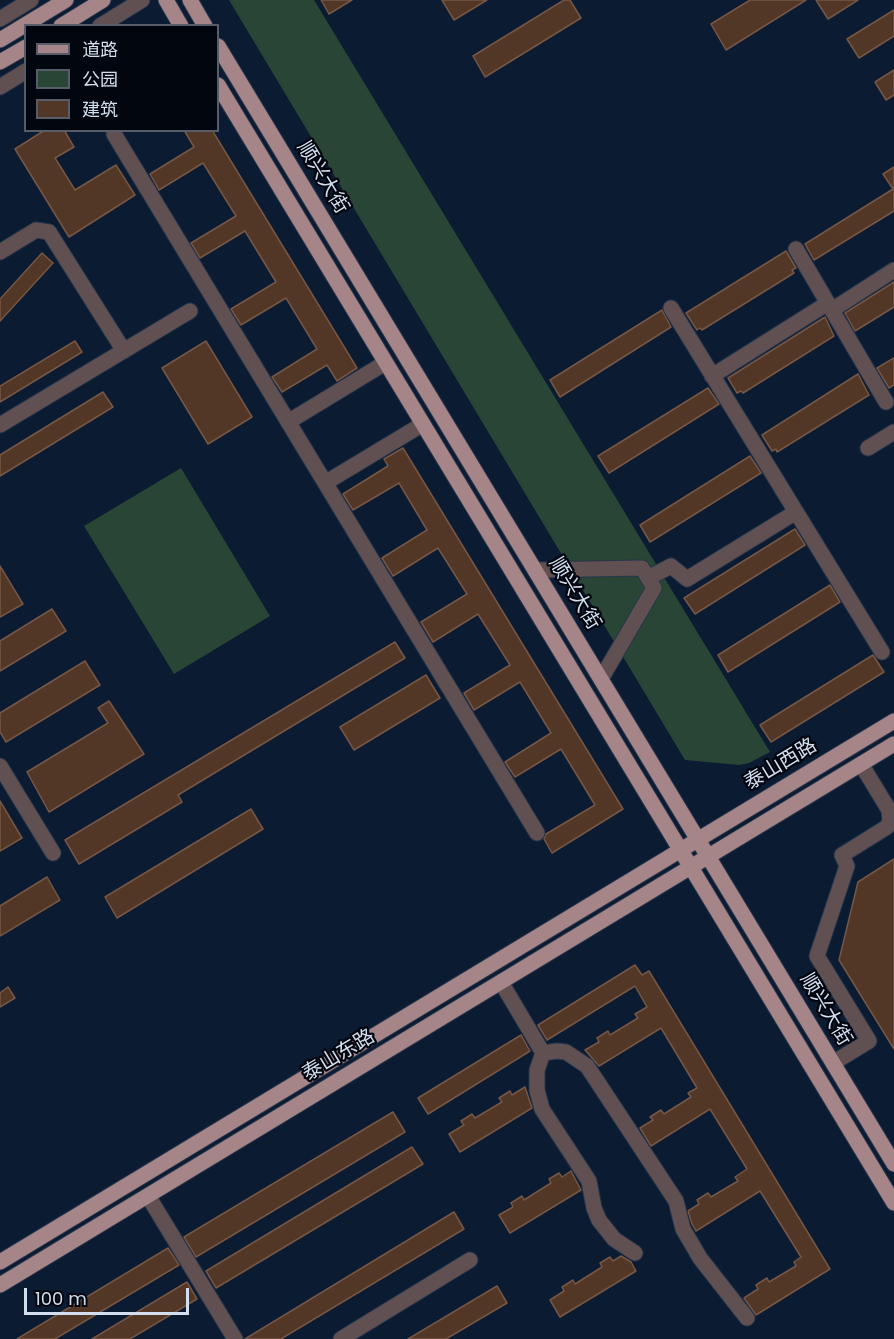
<!DOCTYPE html>
<meta charset="utf-8">
<style>
body{margin:0}
#map{position:relative;width:894px;height:1339px;overflow:hidden;background:#0b1b32;font-family:Poppins,"Noto Sans SC",sans-serif}
canvas{display:block}
.legend{position:absolute;left:24px;top:24px;width:195px;height:108px;box-sizing:border-box;background:#02060f;border:2px solid #565d68;margin:0;padding:8px 10px;list-style:none;font-size:18px;color:#d3dfee}
.legend li{display:flex;align-items:center;gap:12px;height:30px}
.legend b{width:30px;border:2px solid #565d68}
.scale{position:absolute;left:24px;top:1288px;width:165px;height:27px;box-sizing:border-box;border:3px solid #d3dfee;border-top:0;padding-left:8px;font-size:18px;line-height:21px;white-space:nowrap;color:#d3dfee;-webkit-text-stroke:4px #02060f;paint-order:stroke}
</style>
<div id="map">
<canvas width="894" height="1339"></canvas>
<ul class="legend">
<li><b style="height:8px;background:#a68588"></b>道路</li>
<li><b style="height:16px;background:#284536"></b>公园</li>
<li><b style="height:16px;background:#523626"></b>建筑</li>
</ul>
<div class="scale">100 m</div>
</div>
<script>
const c = document.querySelector('canvas').getContext('2d');
c.lineJoin = 'round';
function paint(path, color) { c.fillStyle = color; c.fill(path, 'evenodd'); }
const poly = rows => new Path2D(rows.map(r => 'M' + r).join(''));
function stroke(path, color, width, dash) { c.strokeStyle = color; c.lineWidth = width; c.lineCap = dash ? 'butt' : 'round'; c.setLineDash(dash || []); c.stroke(path); }
function label(font, color, halo, rows, align = 'center') {
  c.font = font + ' Poppins,"Noto Sans SC",sans-serif'; c.lineWidth = 4.5; c.setLineDash([]); c.textBaseline = 'middle'; c.strokeStyle = halo; c.fillStyle = color; for (const [text, x, y, turn = 0] of rows) {
    c.save(); c.translate(x, y); c.rotate((+turn || 0) * Math.PI / 180); c.textAlign = isNaN(turn) ? turn : align; if (halo) c.strokeText(text, 0, 0); c.fillText(text, 0, 0); c.restore();
  }
}
paint(poly([
 [229,0,314,0,770,752,749,763,739,765,685,760],
 [181,468,270,616,174,674,84,526]
]), '#284536');
const building = poly([
 [321,0,352,0,329,14,321,0],
 [442,0,487,0,454,20,442,0],
 [564,0,570,0,581,18,485,77,473,56,564,0],
 [750,0,806,0,726,50,711,24,750,0],
 [816,0,858,0,828,19,816,0],
 [894,10,894,36,859,58,847,39,894,10],
 [894,70,894,95,886,100,875,82,894,70],
 [45,130,64,130,74,147,55,158,75,190,116,165,135,195,69,237,15,149,45,130],
 [184,130,212,130,357,368,337,381,327,365,282,392,272,377,317,349,286,298,241,325,231,309,276,282,245,231,200,258,191,243,236,216,203,163,159,190,150,174,194,147,184,130],
 [894,167,894,211,814,260,805,244,893,189,883,174,894,167],
 [786,251,796,268,792,270,794,273,702,330,700,328,697,330,686,313,786,251],
 [42,253,53,263,0,321,0,299,42,253],
 [894,282,894,307,855,331,845,313,894,282],
 [662,310,671,327,560,397,550,380,662,310],
 [825,317,834,336,743,393,741,391,737,393,728,378,825,317],
 [75,341,82,352,0,402,0,386,75,341],
 [206,341,252,417,208,444,162,368,206,341],
 [894,358,894,385,889,388,877,368,894,358],
 [858,374,869,395,777,452,776,449,772,451,762,435,858,374],
 [708,388,719,404,609,473,598,456,708,388],
 [103,392,113,407,0,476,0,455,103,392],
 [403,448,623,809,552,853,544,839,546,834,595,805,561,749,515,777,505,762,551,733,520,682,474,710,464,693,510,665,478,614,433,642,421,622,467,594,438,548,393,576,382,558,427,530,399,483,353,510,343,494,388,466,384,459,403,448],
 [750,456,761,473,650,542,640,525,750,456],
 [795,529,805,545,695,614,684,598,795,529],
 [0,566,23,604,0,617,0,566],
 [830,585,840,602,728,672,718,655,830,585],
 [52,609,66,631,0,671,0,641,52,609],
 [395,642,405,658,178,795,182,802,79,864,65,840,395,642],
 [873,655,884,672,771,742,760,725,873,655],
 [85,661,100,685,6,742,0,732,0,713,85,661],
 [426,675,440,698,354,750,340,727,426,675],
 [109,701,144,754,49,812,27,772,108,723,98,708,109,701],
 [0,801,22,838,0,851,0,801],
 [251,809,263,829,117,918,105,897,251,809],
 [894,859,894,1049,839,960,858,882,894,859],
 [47,877,60,900,0,936,0,906,47,877],
 [635,965,642,975,649,971,830,1269,756,1315,744,1298,758,1289,756,1285,767,1278,769,1282,796,1266,794,1262,801,1257,760,1191,696,1231,692,1224,688,1211,699,1204,697,1200,708,1193,711,1197,738,1181,735,1177,747,1169,710,1109,651,1146,640,1128,653,1120,650,1117,661,1110,664,1114,691,1097,688,1093,697,1088,661,1028,599,1066,585,1050,599,1042,597,1038,608,1031,610,1035,638,1018,635,1014,647,1007,635,986,547,1040,538,1025,635,965],
 [8,987,15,998,0,1007,0,993,8,987],
 [521,1035,530,1051,428,1114,418,1098,521,1035],
 [525,1087,532,1108,460,1152,449,1134,464,1125,461,1121,472,1114,475,1118,502,1102,499,1098,510,1091,512,1095,525,1087],
 [393,1112,405,1132,196,1257,184,1237,393,1112],
 [412,1147,423,1164,216,1288,206,1271,412,1147],
 [571,1171,581,1190,510,1233,499,1215,513,1207,511,1203,522,1196,524,1200,551,1183,549,1179,559,1173,562,1177,571,1171],
 [454,1212,464,1229,281,1339,245,1339,454,1212],
 [168,1248,179,1265,55,1339,17,1339,168,1248],
 [621,1256,631,1262,636,1271,560,1317,550,1300,564,1291,562,1287,573,1280,575,1284,602,1267,600,1263,610,1257,613,1261,621,1256],
 [187,1282,197,1299,130,1339,92,1339,187,1282],
 [497,1286,507,1303,446,1339,408,1339,497,1286]
]);
paint(building, '#523626');
stroke(building, '#765745', 1.5);
const minor = poly([
 [0,19,31,0],
 [100,26,142,0],
 [0,87,26,71],
 [114,134,537,833],
 [796,249,886,402],
 [0,252,36,230,49,232,124,351],
 [671,308,882,652],
 [832,310,894,270],
 [712,376,828,303],
 [288,422,385,363],
 [0,425,190,311],
 [868,448,894,432],
 [325,483,423,424],
 [535,570,642,568,654,588,601,679],
 [648,578,671,566,687,579,796,512],
 [0,766,53,853],
 [501,982,543,1053],
 [833,1063,869,1041,817,956,847,866,842,855,887,827,890,821,889,810,861,764],
 [148,1196,235,1339],
 [635,1253,614,1239,599,1220,594,1208,589,1181,542,1109,537,1090,537,1070,543,1053,557,1051,566,1052,587,1066,676,1201,683,1229,700,1258,747,1318],
 [341,1339,470,1260]
]);
const major = poly([
 [166,0,181,26],
 [190,0,205,26],
 [61,26,103,0],
 [0,40,66,0],
 [218,46,894,1164],
 [0,62,26,47],
 [218,85,894,1203],
 [0,1262,894,721],
 [0,1285,894,744]
]);
stroke(minor, '#27364c', 17);
stroke(major, '#27364c', 17);
stroke(minor, '#605051', 15);
stroke(major, '#a68588', 15);
label('20px', '#d3dfee', '#02060f', [
 ["顺兴大街",322,178,59],
 ["顺兴大街",574,594,59],
 ["泰山西路",781,765,-31],
 ["顺兴大街",825,1010,59],
 ["泰山东路",339,1056,-31]
]);
</script>
